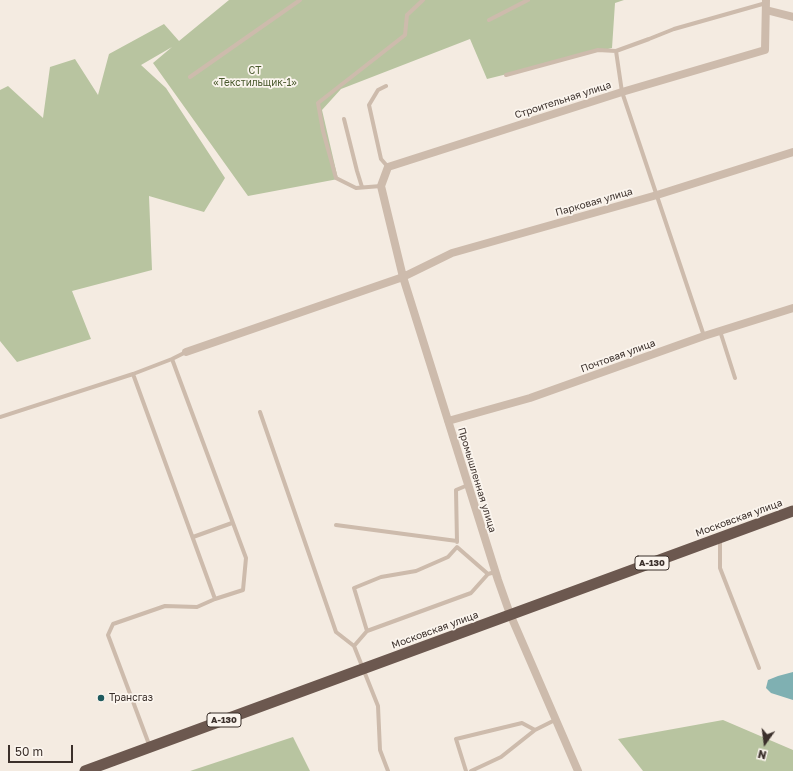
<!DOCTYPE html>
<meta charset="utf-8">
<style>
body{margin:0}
#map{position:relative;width:793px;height:771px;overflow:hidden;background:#f4ebe1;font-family:"Golos Text",sans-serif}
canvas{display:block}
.north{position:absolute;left:745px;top:723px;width:40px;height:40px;-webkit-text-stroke:3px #fbf5ee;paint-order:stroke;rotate:194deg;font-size:11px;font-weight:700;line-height:16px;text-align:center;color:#3b302b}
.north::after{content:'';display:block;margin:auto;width:14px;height:18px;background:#3b302b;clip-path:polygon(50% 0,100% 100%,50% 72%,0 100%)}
.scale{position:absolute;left:8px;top:745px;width:65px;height:18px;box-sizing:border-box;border:2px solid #3b302b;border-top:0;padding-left:5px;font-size:12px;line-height:14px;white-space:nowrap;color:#3b302b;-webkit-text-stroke:3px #fbf5ee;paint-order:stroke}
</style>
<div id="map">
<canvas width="793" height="771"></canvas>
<div class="north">N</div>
<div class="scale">50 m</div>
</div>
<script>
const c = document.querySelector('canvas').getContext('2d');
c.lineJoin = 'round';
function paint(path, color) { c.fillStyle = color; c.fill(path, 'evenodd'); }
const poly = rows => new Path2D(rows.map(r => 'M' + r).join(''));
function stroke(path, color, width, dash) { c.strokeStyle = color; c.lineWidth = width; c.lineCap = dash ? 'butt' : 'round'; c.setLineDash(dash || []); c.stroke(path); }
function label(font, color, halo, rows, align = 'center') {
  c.font = font + ' "Golos Text",sans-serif'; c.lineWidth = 3.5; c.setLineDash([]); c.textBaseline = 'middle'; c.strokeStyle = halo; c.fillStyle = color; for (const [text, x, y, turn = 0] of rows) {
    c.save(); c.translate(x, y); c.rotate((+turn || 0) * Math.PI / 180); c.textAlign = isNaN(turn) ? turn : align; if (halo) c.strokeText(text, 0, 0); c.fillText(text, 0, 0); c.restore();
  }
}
paint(poly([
 [229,0,624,0,615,3,612,48,487,79,470,39,341,89,322,110,338,179,248,196,153,63,172,47,141,65,166,88,225,178,204,212,149,196,152,270,72,291,91,339,17,362,0,341,0,90,8,86,43,118,50,67,75,59,98,95,109,54,164,24,179,41],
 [723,720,793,750,793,771,643,771,618,739],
 [293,737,310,771,190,771]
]), '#b8c4a0');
paint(poly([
 [793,672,793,700,771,693,766,688,768,680,778,676]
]), '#7fb0b2');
stroke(poly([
 [489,20,528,0],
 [616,51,622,92,704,336],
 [506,75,598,50,616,51,649,39,674,29,766,3],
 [190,77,300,0],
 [386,86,378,90,369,105,381,159,388,167],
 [344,119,357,171,362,187],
 [381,186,356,188,336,178,323,131,318,103,405,35,407,15,423,0],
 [720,331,735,378],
 [172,359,246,558,243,590,215,599],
 [133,374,215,599,197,607,165,606,113,624,108,635,150,747],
 [260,412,336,632,354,646],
 [0,417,133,374,172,359,186,352],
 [336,525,457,541],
 [193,537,232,523],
 [720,539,720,568,759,668],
 [457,542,456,490,468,485],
 [367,631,354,588,381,577,416,571,448,557,457,547,488,574],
 [388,771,380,750,378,706,354,646,367,631,471,593,488,574,495,572],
 [466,771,456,739,522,723,535,730],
 [471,771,501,757,535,730,555,720]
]), '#cdbbac', 4);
stroke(poly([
 [766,10,793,17],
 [186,352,403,277,452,253,657,195,793,152],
 [448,421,530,398,704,336,793,308],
 [578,771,510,614,498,580,403,277,381,186,388,167,622,92,765,50,766,0]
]), '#cdbbac', 8);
stroke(poly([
 [85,771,793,511]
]), '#6c584f', 11);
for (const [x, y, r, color] of [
 [101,698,4,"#1f5a5e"]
]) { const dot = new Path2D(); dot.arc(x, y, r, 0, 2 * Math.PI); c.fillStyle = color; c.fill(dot); stroke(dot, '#fbf5ee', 1.5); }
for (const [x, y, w] of [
 [652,563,34],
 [224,720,34]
]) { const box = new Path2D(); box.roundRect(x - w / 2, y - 7, w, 14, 3); c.fillStyle = '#fbf5ee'; c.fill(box); stroke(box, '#3b302b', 1); }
label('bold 9px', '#3b302b', null, [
 ["А-130",652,563],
 ["А-130",224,720]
]);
label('10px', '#4a5a2e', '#fbf5ee', [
 ["СТ",255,71],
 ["«Текстильщик-1»",255,83]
]);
label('10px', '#3b302b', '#fbf5ee', [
 ["Строительная улица",563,100,-18],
 ["Парковая улица",594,202,-16],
 ["Почтовая улица",618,356,-20],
 ["Промышленная улица",477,480,73],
 ["Московская улица",739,518,-20],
 ["Московская улица",435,630,-20]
]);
label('10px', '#3b302b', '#fbf5ee', [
 ["Трансгаз",109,698]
], 'left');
</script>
